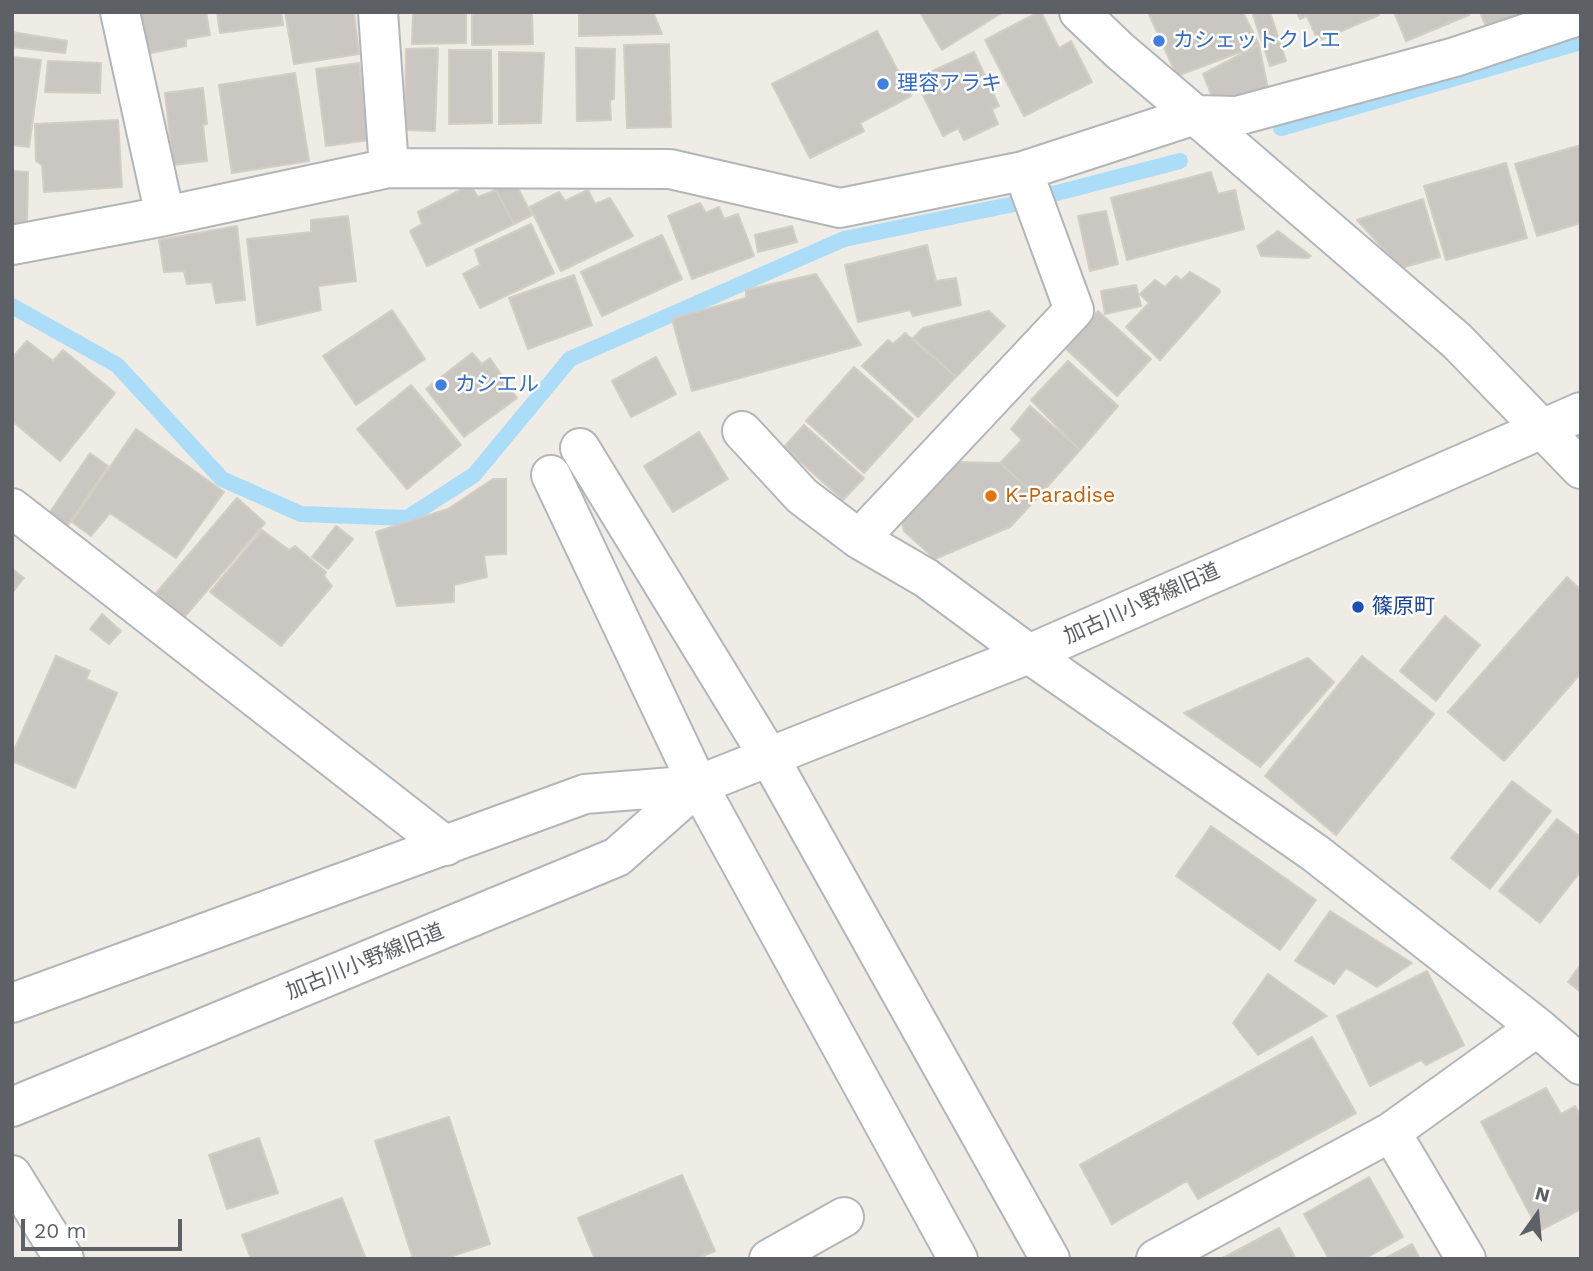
<!DOCTYPE html>
<meta charset="utf-8">
<style>
body{margin:0}
#map{position:relative;width:1593px;height:1271px;overflow:hidden;background:#eeece5;font-family:"Work Sans",sans-serif}
canvas{display:block}
.frame{position:absolute;inset:0;border:14px solid #5d6165;pointer-events:none}
.north{position:absolute;left:1502px;top:1180px;width:70px;height:70px;-webkit-text-stroke:5px #fff;paint-order:stroke;rotate:15deg;font-size:19px;font-weight:700;line-height:28px;text-align:center;color:#5d6165}
.north::after{content:'';display:block;margin:auto;width:24px;height:32px;background:#5d6165;clip-path:polygon(50% 0,100% 100%,50% 72%,0 100%)}
.scale{position:absolute;left:21px;top:1219px;width:161px;height:32px;box-sizing:border-box;border:4px solid #5d6165;border-top:0;padding-left:9px;font-size:21px;line-height:24px;white-space:nowrap;color:#5d6165;-webkit-text-stroke:5px #fff;paint-order:stroke}
</style>
<div id="map">
<canvas width="1593" height="1271"></canvas>
<div class="frame"></div>
<div class="north">N</div>
<div class="scale">20 m</div>
</div>
<script>
const c = document.querySelector('canvas').getContext('2d');
c.lineJoin = 'round';
const poly = rows => new Path2D(rows.map(r => 'M' + r).join(''));
function stroke(path, color, width, dash) { c.strokeStyle = color; c.lineWidth = width; c.lineCap = dash ? 'butt' : 'round'; c.setLineDash(dash || []); c.stroke(path); }
function paint(path, color) { c.fillStyle = color; c.fill(path, 'evenodd'); }
function label(font, color, halo, rows, align = 'center') {
  c.font = font + ' "Work Sans","Noto Sans JP",sans-serif'; c.lineWidth = 5; c.setLineDash([]); c.textBaseline = 'middle'; c.strokeStyle = halo; c.fillStyle = color; for (const [text, x, y, turn = 0] of rows) {
    c.save(); c.translate(x, y); c.rotate((+turn || 0) * Math.PI / 180); c.textAlign = isNaN(turn) ? turn : align; if (halo) c.strokeText(text, 0, 0); c.fillText(text, 0, 0); c.restore();
  }
}
stroke(poly([
 [1281,128,1581,42],
 [1049,195,1180,161],
 [12,306,117,365,222,479,301,514,407,518,474,475,570,359,844,239,1014,204]
]), '#abddf9', 16);
const building = poly([
 [139,12,206,12,210,35,186,39,186,46,146,54,139,12],
 [217,12,281,12,283,25,220,33,217,12],
 [285,12,354,12,359,54,294,64,285,12],
 [413,12,466,12,466,43,412,44,413,12],
 [472,12,532,12,533,44,472,45,472,12],
 [579,12,653,12,662,34,579,36,579,12],
 [920,12,1003,12,942,50,920,12],
 [1039,12,1041,12,1059,48,1071,41,1092,82,1024,116,985,40,1039,12],
 [1148,12,1243,12,1259,45,1177,76,1148,12],
 [1252,12,1270,12,1286,61,1270,66,1252,12],
 [1297,12,1378,12,1379,15,1318,41,1307,16,1300,19,1297,12],
 [1394,12,1468,12,1469,15,1406,41,1394,12],
 [1480,12,1545,12,1488,31,1480,12],
 [877,31,911,96,860,123,864,131,810,158,772,84,877,31],
 [12,32,67,41,65,53,12,47,12,32],
 [669,44,671,127,627,128,624,45,669,44],
 [1259,45,1269,94,1215,104,1203,74,1259,45],
 [438,48,435,131,405,130,406,49,438,48],
 [576,48,615,49,614,99,610,100,611,120,577,121,576,48],
 [449,50,491,50,492,123,449,124,449,50],
 [499,52,544,53,541,123,499,124,499,52],
 [974,52,999,106,992,109,998,124,964,140,958,128,943,136,915,79,974,52],
 [12,57,41,60,29,147,12,145,12,57],
 [48,61,101,63,100,93,45,92,48,61],
 [359,63,369,140,326,146,316,69,359,63],
 [295,73,309,161,232,173,219,85,295,73],
 [203,88,207,124,203,125,207,161,173,165,165,93,203,88],
 [118,120,122,187,44,192,42,165,36,161,35,124,118,120],
 [1581,145,1581,223,1537,236,1515,164,1581,145],
 [1506,163,1527,238,1446,260,1424,186,1506,163],
 [12,171,28,172,27,225,12,224,12,171],
 [1211,172,1218,194,1235,190,1244,229,1127,260,1111,198,1211,172],
 [514,181,532,215,514,224,496,190,514,181],
 [470,185,478,197,496,190,514,224,427,266,410,231,422,224,418,212,470,185],
 [588,190,595,204,610,198,633,236,561,271,530,207,559,192,565,201,588,190],
 [1423,199,1440,257,1401,268,1357,220,1423,199],
 [700,203,706,213,719,207,724,219,738,214,754,256,692,279,668,216,700,203],
 [1106,211,1118,264,1090,271,1078,216,1106,211],
 [348,216,356,281,318,286,321,310,257,325,247,239,311,232,311,220,348,216],
 [531,224,554,273,480,308,463,274,480,265,475,250,531,224],
 [237,226,245,300,216,303,212,282,187,284,184,271,164,272,159,240,237,226],
 [792,226,797,242,758,252,755,235,792,226],
 [1278,231,1311,256,1308,258,1261,256,1257,246,1278,231],
 [662,235,682,279,602,316,581,272,662,235],
 [927,245,936,281,956,278,961,305,913,316,910,310,858,322,845,265,927,245],
 [1190,272,1219,289,1220,292,1160,360,1126,327,1149,303,1140,294,1155,280,1165,287,1176,276,1181,280,1190,272],
 [816,274,861,345,692,391,672,319,746,298,746,290,816,274],
 [574,275,592,325,528,349,509,298,574,275],
 [1136,285,1141,306,1105,314,1101,291,1136,285],
 [392,310,425,359,356,405,323,356,392,310],
 [989,311,1005,326,956,377,913,338,923,328,989,311],
 [1098,311,1151,359,1117,396,1065,348,1098,311],
 [905,333,956,377,918,417,862,366,888,340,893,344,905,333],
 [27,341,53,361,63,350,115,393,60,461,12,421,12,358,27,341],
 [472,353,482,364,490,358,517,398,464,437,426,389,472,353],
 [656,357,676,394,631,417,612,381,656,357],
 [1068,361,1118,406,1080,450,1031,400,1068,361],
 [854,367,913,419,864,473,806,421,854,367],
 [411,385,461,445,407,489,357,429,411,385],
 [1030,406,1080,450,1038,497,1000,463,1022,440,1011,429,1030,406],
 [804,425,864,478,843,500,784,447,804,425],
 [136,429,224,492,176,558,110,513,91,536,72,522,136,429],
 [699,432,728,479,673,512,644,466,699,432],
 [90,453,108,466,60,537,42,524,90,453],
 [955,462,1000,463,1038,497,1010,527,935,559,904,531,901,518,955,462],
 [493,479,506,479,506,554,484,555,487,577,454,585,454,602,397,606,376,532,448,509,493,479],
 [237,498,265,523,180,622,151,599,237,498],
 [336,526,353,539,328,569,312,557,336,526],
 [262,530,289,550,295,546,326,572,324,576,332,586,281,646,210,592,262,530],
 [12,569,24,578,12,593,12,569],
 [1567,577,1581,590,1581,673,1504,761,1448,712,1567,577],
 [102,614,121,631,109,644,90,629,102,614],
 [1445,616,1480,645,1436,701,1400,671,1445,616],
 [56,656,90,671,86,679,117,693,75,788,12,761,12,755,56,656],
 [1362,656,1434,714,1336,835,1265,776,1362,656],
 [1308,658,1334,682,1260,767,1184,713,1308,658],
 [1512,781,1551,811,1490,889,1451,858,1512,781],
 [1557,819,1581,837,1581,871,1540,923,1499,891,1557,819],
 [1211,826,1316,900,1280,950,1176,876,1211,826],
 [1330,911,1412,963,1377,987,1346,968,1334,984,1295,961,1330,911],
 [1581,964,1581,992,1568,982,1581,964],
 [1427,971,1464,1045,1426,1065,1421,1060,1370,1086,1337,1016,1427,971],
 [1268,974,1327,1016,1258,1055,1233,1023,1268,974],
 [1312,1037,1356,1113,1198,1199,1187,1181,1112,1224,1080,1165,1312,1037],
 [1546,1088,1561,1114,1575,1106,1581,1116,1581,1209,1539,1231,1481,1122,1546,1088],
 [449,1117,490,1244,443,1259,413,1259,375,1141,449,1117],
 [259,1138,278,1193,227,1209,209,1155,259,1138],
 [682,1175,715,1251,696,1259,595,1259,578,1218,682,1175],
 [1369,1177,1403,1237,1364,1259,1329,1259,1304,1214,1369,1177],
 [342,1198,366,1259,251,1259,242,1235,342,1198],
 [1279,1228,1296,1259,1221,1259,1279,1228],
 [1412,1244,1420,1259,1384,1259,1412,1244]
]);
paint(building, '#cac7c2');
stroke(building, '#d3cdc4', 2);
const street = poly([
 [120,12,165,216],
 [378,12,389,168],
 [1079,12,1120,51,1195,115,1237,116,1455,57,1581,15],
 [12,245,165,216,389,168,670,169,840,208,1023,171,1195,115,1457,341,1581,469],
 [742,431,802,496,859,539,926,578,1029,654,1315,853,1537,1027,1581,1065],
 [12,508,446,846],
 [859,539,1074,310,1023,171],
 [12,1175,64,1259],
 [769,1259,844,1217],
 [1156,1259,1391,1132],
 [1466,1259,1391,1132,1537,1027]
]);
const secondary = poly([
 [580,448,769,757,1050,1259],
 [551,475,698,785,958,1259],
 [12,1003,585,794,698,785,1029,654,1581,412],
 [12,1107,617,857,698,785]
]);
stroke(street, '#b2b6b9', 42);
stroke(secondary, '#b2b5b9', 42);
stroke(street, '#fff', 38);
stroke(secondary, '#fff', 38);
for (const [x, y, r, color] of [
 [1159,41,7,"#3f7fe0"],
 [883,84,7,"#3f7fe0"],
 [441,385,7,"#3f7fe0"],
 [991,496,7,"#e8710a"],
 [1358,607,7,"#1a4fb4"]
]) { const dot = new Path2D(); dot.arc(x, y, r, 0, 2 * Math.PI); c.fillStyle = color; c.fill(dot); stroke(dot, '#fff', 2.5); }
label('21px', '#366cbe', '#fff', [
 ["カシェットクレエ",1173,41],
 ["理容アラキ",897,84],
 ["カシエル",455,385]
], 'left');
label('21px', '#c56008', '#fff', [
 ["K-Paradise",1005,496]
], 'left');
label('21px', '#5d6165', '#fff', [
 ["加古川小野線旧道",1142,604,-24],
 ["加古川小野線旧道",365,962,-22]
]);
label('21px', '#164399', '#fff', [
 ["篠原町",1372,607]
], 'left');
</script>
